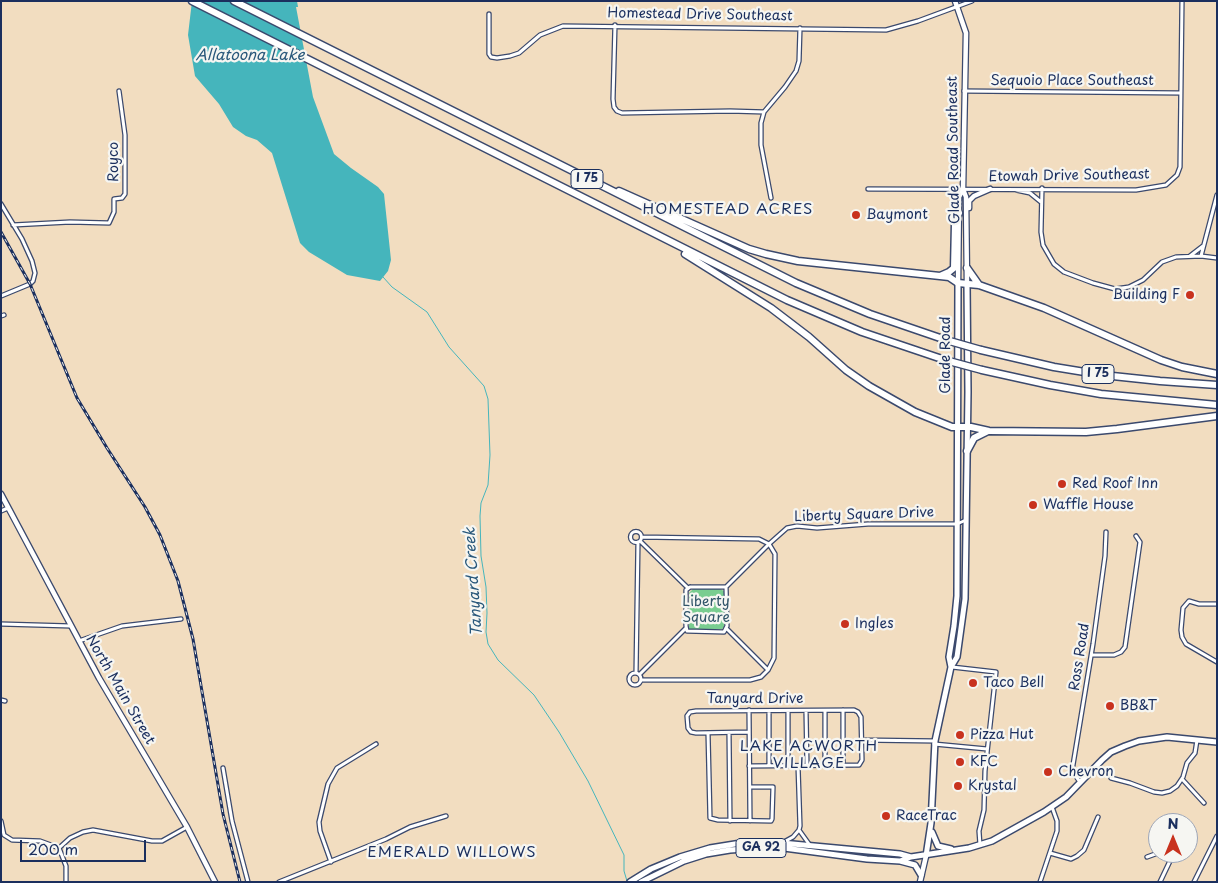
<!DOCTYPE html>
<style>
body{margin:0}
#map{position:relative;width:1218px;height:883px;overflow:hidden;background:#f2ddc0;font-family:"Playpen Sans",sans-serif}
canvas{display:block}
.frame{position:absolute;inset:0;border:2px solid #1b2f5e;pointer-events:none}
.north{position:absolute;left:1148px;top:813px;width:50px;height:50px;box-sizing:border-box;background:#f6f6f2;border:1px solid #9ea6b7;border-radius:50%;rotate:0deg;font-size:14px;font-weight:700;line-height:20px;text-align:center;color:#1b2f5e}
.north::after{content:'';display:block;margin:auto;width:18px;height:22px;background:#c8321e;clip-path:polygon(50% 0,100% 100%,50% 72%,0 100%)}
.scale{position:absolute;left:20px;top:840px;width:126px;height:22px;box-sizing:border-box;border:2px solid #1b2f5e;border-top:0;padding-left:6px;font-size:15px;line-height:18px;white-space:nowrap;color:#1b2f5e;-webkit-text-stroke:4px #f6f6f2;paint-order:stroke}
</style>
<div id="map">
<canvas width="1218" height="883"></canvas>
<div class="frame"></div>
<div class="north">N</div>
<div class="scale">200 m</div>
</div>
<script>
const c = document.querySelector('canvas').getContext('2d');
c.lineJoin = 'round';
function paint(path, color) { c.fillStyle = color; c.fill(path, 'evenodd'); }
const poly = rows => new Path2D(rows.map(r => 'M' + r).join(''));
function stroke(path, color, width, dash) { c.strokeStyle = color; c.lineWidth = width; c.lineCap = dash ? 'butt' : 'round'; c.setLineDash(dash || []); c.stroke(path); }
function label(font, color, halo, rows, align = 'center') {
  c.font = font + ' "Playpen Sans",sans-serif'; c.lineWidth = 4.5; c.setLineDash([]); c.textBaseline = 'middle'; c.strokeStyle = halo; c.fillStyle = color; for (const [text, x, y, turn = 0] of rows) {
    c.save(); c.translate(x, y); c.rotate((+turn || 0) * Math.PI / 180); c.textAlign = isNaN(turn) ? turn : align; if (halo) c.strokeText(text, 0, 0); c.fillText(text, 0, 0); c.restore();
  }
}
paint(poly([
 [693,589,720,589,724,591,724,627,722,629,689,629,689,593]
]), '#79cd90');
paint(poly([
 [192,1,297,1,298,7,296,7,313,97,334,154,351,168,378,187,384,194,391,260,388,271,380,281,347,275,309,252,300,243,272,153,257,140,246,136,233,127,219,104,195,76,188,35]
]), '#45b5bc');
stroke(poly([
 [383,277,392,287,427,312,449,347,484,386,488,399,490,455,488,485,481,503,480,516,481,556,486,587,487,613,486,632,488,644,498,660,534,695,559,732,588,781,624,855,624,871,627,881]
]), '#45b5bc', 1);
const street = poly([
 [489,14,489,54,491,57,497,58,510,56,519,53,540,35,563,26,886,30,918,21,972,1],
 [615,25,613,99,614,107,617,111,622,113,730,111,764,112],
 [964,91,1180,93],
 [1042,188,1041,232,1043,245,1054,264,1064,272,1093,283,1115,289,1129,287,1143,280,1162,262,1176,257,1201,256,1217,258],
 [868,189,1136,190,1166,185,1177,175,1180,167,1182,1],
 [1016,190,1030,193,1041,202],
 [771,198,761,145,761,123,764,112,785,87,796,71,799,61,800,28],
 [1,204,22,239,32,261,35,273,33,281,30,284,1,296],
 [13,225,70,222,109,223,114,212,114,199,122,198,125,194,125,135,119,91],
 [1190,256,1203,246],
 [1201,256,1217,195],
 [1,316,4,315],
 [1,511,8,508],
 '630.5 537a5.5 5.5 0 1 1 11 0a5.5 5.5 0 1 1-11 0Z',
 [640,541,688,588],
 [690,587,726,587,727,626,724,632,687,631,686,626,686,590,690,587],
 [726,587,769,544,787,528,797,526,817,528,868,524,957,524,966,520],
 [1217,604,1199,604,1189,601,1183,608,1181,630,1182,637,1186,644,1217,662],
 [1,624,71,626],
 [727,629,768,670],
 [79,641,122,626,181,619],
 [1092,655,1114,655,1121,652,1125,647,1140,542,1136,536],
 [952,667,996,672,985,771,984,810,979,831,980,845],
 '629 679a6 6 0 1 1 12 0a6 6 0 1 1-12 0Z',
 [636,673,638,542],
 [640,674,686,628],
 [641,680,750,680,761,677,768,670,774,658,775,554,769,544,759,539,642,537],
 [1,700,5,701],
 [749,710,750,821],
 [843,710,843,765],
 [769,711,769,766],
 [806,711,807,766],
 [825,711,825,766],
 [749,732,696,733,691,732,688,728,687,716,690,712,696,711,854,710,858,712,861,717,862,760,859,765,749,766],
 [708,733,710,818,718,820,771,821,772,819,773,787,750,787],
 [729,733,730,821],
 [861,740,935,741],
 [934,744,987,749],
 [788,766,788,711],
 [223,768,232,821,248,882],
 [1111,778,1130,783,1154,792,1162,793,1170,791,1177,786,1183,777,1187,763,1195,753,1197,740],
 [1182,779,1204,803],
 [1080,782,1072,771,1093,644,1105,556,1106,532],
 [1,821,4,835,12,840,40,841,59,848,66,866,66,882],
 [799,830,809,844],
 [784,842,793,837,799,830,800,826,798,766],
 [59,848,70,838,83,832,93,830,152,841,162,841,187,827],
 [1050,853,1071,859,1077,856,1084,850,1098,817],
 [1147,857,1158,853],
 [331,862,320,831,319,822,328,784,337,768,376,744],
 [279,882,386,839,410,827,446,816],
 [1040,882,1057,831,1057,821,1052,807],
 [1160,882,1170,861,1170,856,1167,853],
 [1194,882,1217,836]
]);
const secondary = poly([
 [955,1,966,33,963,189,966,197,967,284],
 [969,208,969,201,974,196,990,189],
 [958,283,959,197,963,189],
 [1,494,99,678,187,827,215,882],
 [920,882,926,856]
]);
const primary = poly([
 [951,667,949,657,954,626,957,596,958,283],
 [932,832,938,846,951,849],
 [926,856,931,823,935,741,951,667,957,657,965,599,968,392,967,284],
 [900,861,915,865,921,875],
 [630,882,651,869,680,857,710,848,741,843,782,843,900,854,911,857],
 [641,882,684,861,706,854,730,850,760,848,784,848,867,859,900,861,911,857,969,848,992,841,1044,812,1066,797,1102,760,1111,752,1125,746,1139,741,1167,737,1217,742]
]);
const highway = poly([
 [192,1,787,300,862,332,945,360],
 [234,1,796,283,870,314,946,340],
 [619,191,749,249,766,254,798,261,940,276,949,277,958,283,979,285,1044,308,1161,360,1182,367,1217,374],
 [685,254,771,308,809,337,846,370,869,386,915,412,952,427,971,427,989,431,1086,432,1117,429,1217,416],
 [967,268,979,285],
 [940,276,949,272,954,268,955,223,959,213],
 [981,350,1054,367,1103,375,1160,381,1217,385],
 [982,370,1050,385,1101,394,1217,405],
 [967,451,974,438,988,431]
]);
stroke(street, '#3b496d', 5.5);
stroke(secondary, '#3b496d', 7);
stroke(primary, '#3b496d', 8);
stroke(highway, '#3b496d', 9);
stroke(street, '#fff', 3);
stroke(secondary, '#fff', 4.5);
stroke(primary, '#fff', 5);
stroke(highway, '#fff', 6);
const rail = poly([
 [1,232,30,284,77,398,107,448,145,507,160,535,178,581,193,639,223,814,240,882]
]);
stroke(rail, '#1b2f5e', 3);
stroke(rail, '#f6f6f2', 1, [4]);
const highwayBridge = poly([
 [946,340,981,350],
 [945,360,982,370]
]);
stroke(highwayBridge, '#3b496d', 9, []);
stroke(highwayBridge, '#fff', 6);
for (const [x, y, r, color] of [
 [856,215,5,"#c8321e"],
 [1190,295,5,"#c8321e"],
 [1062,484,5,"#c8321e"],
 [1033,505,5,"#c8321e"],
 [845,624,5,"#c8321e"],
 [973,683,5,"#c8321e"],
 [1110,706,5,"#c8321e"],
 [960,735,5,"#c8321e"],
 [960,762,5,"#c8321e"],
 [1048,772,5,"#c8321e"],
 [958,786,5,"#c8321e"],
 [886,816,5,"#c8321e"]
]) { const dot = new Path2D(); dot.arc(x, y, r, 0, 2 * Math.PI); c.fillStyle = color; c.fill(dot); stroke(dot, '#f6f6f2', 2); }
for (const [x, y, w] of [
 [587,179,32],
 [1098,374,32],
 [761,848,50]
]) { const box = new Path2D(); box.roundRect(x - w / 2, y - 9.5, w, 19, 4); c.fillStyle = '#f6f6f2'; c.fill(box); stroke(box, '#1b2f5e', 1); }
label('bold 12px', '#1b2f5e', null, [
 ["I 75",587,179],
 ["I 75",1098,374],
 ["GA 92",761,848]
]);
label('14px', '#1b2f5e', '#f6f6f2', [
 ["Homestead Drive Southeast",700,15,1],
 ["Sequoio Place Southeast",1072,81],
 ["Glade Road Southeast",954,150,-91],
 ["Royco",114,162,-90],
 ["Etowah Drive Southeast",1069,176,-1],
 ["Glade Road",946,355,-90],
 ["Liberty Square Drive",864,515,-2],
 ["Ross Road",1080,657,-81],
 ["North Main Street",120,690,60],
 ["Tanyard Drive",755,699]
]);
label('14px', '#1b2f5e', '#f6f6f2', [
 ["Baymont",866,215],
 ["Building F",1180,295,"right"],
 ["Red Roof Inn",1072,484],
 ["Waffle House",1043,505],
 ["Ingles",855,624],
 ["Taco Bell",983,683],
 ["BB&T",1120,706],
 ["Pizza Hut",970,735],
 ["KFC",970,762],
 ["Chevron",1058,772],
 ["Krystal",968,786],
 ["RaceTrac",896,816]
], 'left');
label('14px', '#32566a', '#f6f6f2', [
 ["Liberty",706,602],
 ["Square",706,618]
]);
label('italic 15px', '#28577a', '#f6f6f2', [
 ["Allatoona Lake",250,56],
 ["Tanyard Creek",474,582,-94]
]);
c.letterSpacing = '1px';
label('15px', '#1b2f5e', '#f6f6f2', [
 ["HOMESTEAD ACRES",728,210],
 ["LAKE ACWORTH",809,747],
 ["VILLAGE",809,764],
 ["EMERALD WILLOWS",452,853]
]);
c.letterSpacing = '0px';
</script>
